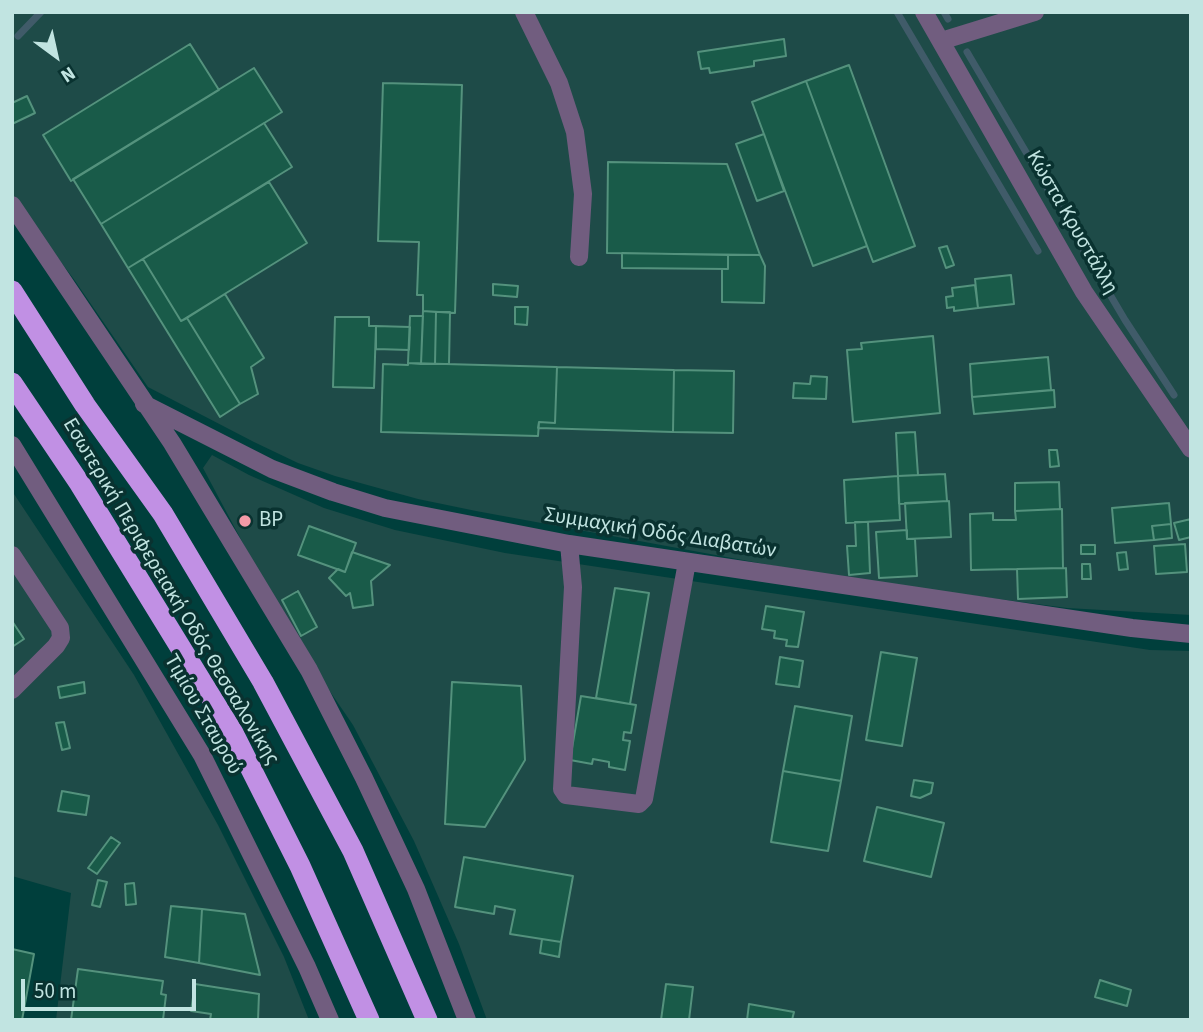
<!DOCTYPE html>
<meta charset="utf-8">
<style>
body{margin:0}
#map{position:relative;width:1203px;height:1032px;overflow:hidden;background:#003f3c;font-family:"Source Sans 3",sans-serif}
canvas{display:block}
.frame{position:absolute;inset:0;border:14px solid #c1e4e1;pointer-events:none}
.north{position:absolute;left:21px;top:21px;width:70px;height:70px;-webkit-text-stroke:5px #093230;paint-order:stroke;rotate:147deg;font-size:19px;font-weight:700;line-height:28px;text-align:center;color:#c1e4e1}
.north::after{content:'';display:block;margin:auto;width:24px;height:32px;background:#c1e4e1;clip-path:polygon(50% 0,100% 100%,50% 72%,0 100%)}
.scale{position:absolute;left:21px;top:979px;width:175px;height:32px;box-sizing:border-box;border:4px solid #c1e4e1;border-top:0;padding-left:9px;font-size:21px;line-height:24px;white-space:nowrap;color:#c1e4e1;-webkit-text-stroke:5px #093230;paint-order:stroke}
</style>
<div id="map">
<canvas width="1203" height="1032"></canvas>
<div class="frame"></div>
<div class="north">N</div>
<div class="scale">50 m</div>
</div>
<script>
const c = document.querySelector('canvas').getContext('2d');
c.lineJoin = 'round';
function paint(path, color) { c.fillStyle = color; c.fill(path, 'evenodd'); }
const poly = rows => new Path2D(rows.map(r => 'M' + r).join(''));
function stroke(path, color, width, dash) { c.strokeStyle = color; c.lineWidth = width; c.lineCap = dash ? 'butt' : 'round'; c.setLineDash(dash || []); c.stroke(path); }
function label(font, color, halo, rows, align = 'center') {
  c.font = font + ' "Source Sans 3",sans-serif'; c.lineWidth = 7; c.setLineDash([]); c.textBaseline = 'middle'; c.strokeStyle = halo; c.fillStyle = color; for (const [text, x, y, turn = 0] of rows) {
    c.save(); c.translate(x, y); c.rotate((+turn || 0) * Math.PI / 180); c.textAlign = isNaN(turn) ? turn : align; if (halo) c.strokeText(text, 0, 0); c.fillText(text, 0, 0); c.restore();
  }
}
paint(poly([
 [12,12,1191,12,1191,615,1067,608,931,590,808,572,476,511,418,499,335,476,298,463,254,442,148,387,73,278,12,197],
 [212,455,249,475,324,508,395,530,505,553,1150,650,1191,651,1191,1020,487,1020,459,944,414,841,353,725,294,639,203,468],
 [12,491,134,675,218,825,284,957,309,1020,56,1020,71,893,12,876]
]), '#1e4b48');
stroke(poly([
 [897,12,1038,251],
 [944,12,948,19],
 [18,36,41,12],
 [967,52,1125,320,1174,395]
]), '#405b69', 7);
const building = poly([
 [784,39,786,56,754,61,754,66,710,73,709,68,701,69,698,52,784,39],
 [190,44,219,90,71,181,43,135,190,44],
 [849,65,915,246,873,262,806,81,849,65],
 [254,68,282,112,101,224,73,179,254,68],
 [806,81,867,246,813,266,752,102,806,81],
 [383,83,462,85,455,313,423,311,423,295,417,295,419,242,378,241,383,83],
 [27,96,35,113,12,124,12,103,27,96],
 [264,123,292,167,128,268,101,224,264,123],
 [764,134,784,191,757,201,736,144,764,134],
 [608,162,727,164,760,255,607,253,608,162],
 [269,182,307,243,181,321,143,259,269,182],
 [947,246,954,265,946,268,939,248,947,246],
 [622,253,728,255,728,269,622,268,622,253],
 [728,255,760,255,765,266,764,303,722,302,722,269,728,269,728,255],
 [143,259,181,321,187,318,240,404,220,417,128,268,143,259],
 [1011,275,1014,304,978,308,975,279,1011,275],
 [493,284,518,286,517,297,493,295,493,284],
 [975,285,978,308,954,311,954,307,947,308,946,297,953,296,952,288,975,285],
 [225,294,264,358,251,367,258,394,240,404,187,318,225,294],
 [515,307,528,307,527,325,515,324,515,307],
 [423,311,436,312,435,364,421,364,423,311],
 [436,312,450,312,449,364,435,364,436,312],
 [410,316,423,316,421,364,408,363,410,316],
 [335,317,369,317,369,326,376,326,374,388,333,387,335,317],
 [376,326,410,327,409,350,376,349,376,326],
 [933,336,940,413,853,422,847,350,862,349,861,343,933,336],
 [1048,357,1051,390,972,397,970,364,1048,357],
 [408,363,557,367,555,423,539,422,538,436,381,432,383,364,408,365,408,363],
 [557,367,674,370,673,432,538,428,539,422,555,423,557,367],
 [674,370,734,371,733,433,673,432,674,370],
 [811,376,827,377,826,399,793,398,794,383,810,384,811,376],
 [1054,390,1055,407,974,414,972,397,1054,390],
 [915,432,918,475,898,476,896,433,915,432],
 [1049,450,1057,450,1059,466,1050,467,1049,450],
 [945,474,947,501,899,504,898,476,945,474],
 [898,476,900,520,846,523,844,480,898,476],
 [1059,482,1060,509,1015,511,1015,483,1059,482],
 [949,501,951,537,907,539,905,503,949,501],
 [1169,503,1171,524,1152,526,1154,540,1115,543,1112,508,1169,503],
 [1062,509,1063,568,971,570,970,514,993,513,993,520,1016,520,1015,511,1062,509],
 [1191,519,1191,537,1179,540,1174,523,1191,519],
 [855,522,868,522,870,573,849,575,847,546,856,546,855,522],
 [1171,524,1172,538,1154,540,1152,526,1171,524],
 [309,526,356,543,345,572,298,555,309,526],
 [907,530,907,539,915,539,917,576,879,578,876,532,907,530],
 [1185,544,1187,572,1156,574,1154,546,1185,544],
 [1081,545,1095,545,1095,554,1081,554,1081,545],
 [352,552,390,565,371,581,373,605,353,608,350,593,346,596,329,578,338,569,345,572,352,552],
 [1126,552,1128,569,1119,570,1117,553,1126,552],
 [1082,564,1090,564,1091,579,1082,579,1082,564],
 [1066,568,1067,597,1018,599,1017,569,1066,568],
 [615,588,649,593,630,704,596,698,615,588],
 [298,591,317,627,301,636,282,600,298,591],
 [766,606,804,612,798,647,786,646,787,640,774,638,775,631,762,629,766,606],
 [12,621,24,639,12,647,12,621],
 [881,652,917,658,902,746,866,740,881,652],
 [780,657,803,661,799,687,776,684,780,657],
 [84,682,85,693,60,698,58,687,84,682],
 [452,682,521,686,525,760,485,827,445,824,452,682],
 [581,696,636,705,631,733,624,732,623,740,630,741,625,770,609,767,609,762,593,759,592,764,570,760,581,696],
 [795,706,852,716,841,781,783,771,795,706],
 [64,722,70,748,62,750,56,723,64,722],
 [783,771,841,781,828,851,771,842,783,771],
 [914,780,933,783,931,793,920,798,911,796,914,780],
 [62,791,89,796,86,815,58,811,62,791],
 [877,807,944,823,931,877,864,861,877,807],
 [111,837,120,843,97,874,88,868,111,837],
 [464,857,573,876,561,942,510,934,515,910,495,906,494,914,455,907,464,857],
 [98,880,107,882,100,907,92,905,98,880],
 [134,883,136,904,126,905,125,884,134,883],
 [171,906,202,909,199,963,165,957,171,906],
 [202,909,245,914,260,975,199,963,202,909],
 [542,939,561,942,559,957,540,953,542,939],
 [12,949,34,954,22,1020,12,1020,12,949],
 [78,969,163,981,161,994,166,995,163,1020,71,1020,78,969],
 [1100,980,1131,990,1127,1006,1095,997,1100,980],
 [195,984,259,994,258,1020,210,1020,211,1014,191,1011,195,984],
 [666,984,693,987,689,1020,661,1020,666,984],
 [749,1004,794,1012,792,1020,747,1020,749,1004]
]);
paint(building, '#195b49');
stroke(building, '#54927d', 2);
stroke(poly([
 [524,12,559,83,575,132,583,194,579,257],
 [924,12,1084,292,1191,449],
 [941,41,1035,12],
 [12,205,172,443,309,670,364,778,416,889,467,1020],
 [144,404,272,469,333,492,385,508,569,544,1132,628,1191,634],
 [12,445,202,755,307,967,330,1020],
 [569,544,573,587,562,789,566,795,639,804,644,799,687,562],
 [12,555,60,628,61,638,56,646,12,690]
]), '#715d7f', 18);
stroke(poly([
 [12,291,85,405,163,514,263,682,353,851,427,1020],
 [12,383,80,484,233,733,300,866,369,1020]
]), '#c190e4', 21);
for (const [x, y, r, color] of [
 [245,521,7,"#f39aa7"]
]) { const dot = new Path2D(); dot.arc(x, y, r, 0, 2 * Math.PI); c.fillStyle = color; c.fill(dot); stroke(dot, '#093230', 2.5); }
label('21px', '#c1e4e1', '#093230', [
 ["Κώστα Κρυστάλλη",1071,223,60],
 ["Συμμαχική Οδός Διαβατών",660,534,9],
 ["Εσωτερική Περιφερειακή Οδός Θεσσαλονίκης",170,592,59],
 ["Τιμίου Σταυρού",202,715,60]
]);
label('21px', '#c1e4e1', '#093230', [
 ["BP",259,521]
], 'left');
</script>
